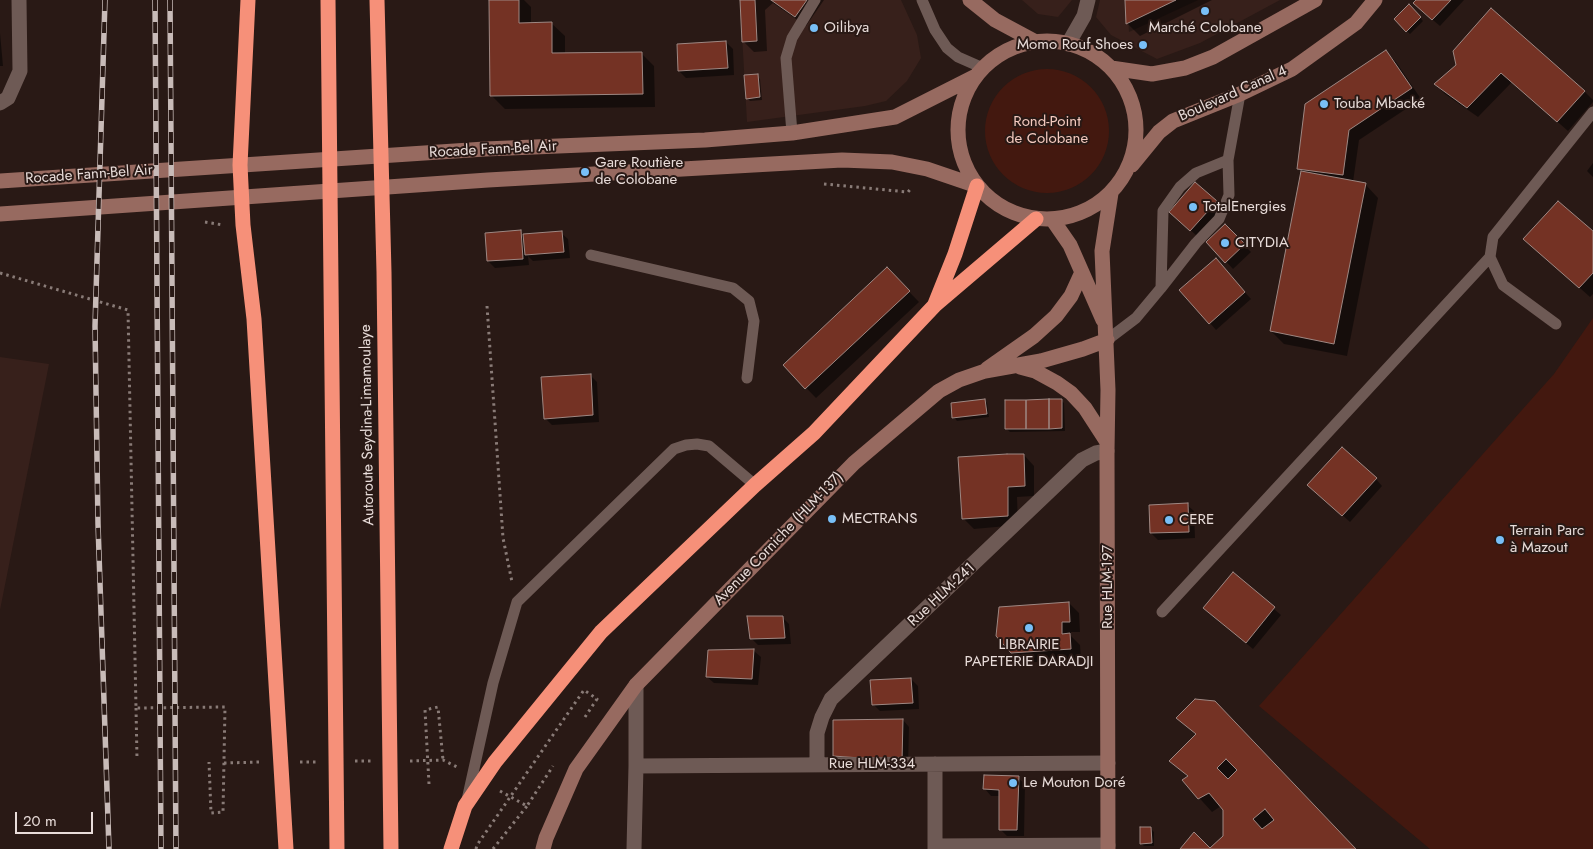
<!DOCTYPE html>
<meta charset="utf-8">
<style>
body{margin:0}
#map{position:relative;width:1593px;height:849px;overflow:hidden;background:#291915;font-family:Jost,sans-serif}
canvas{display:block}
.scale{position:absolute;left:15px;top:812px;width:78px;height:22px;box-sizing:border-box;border:2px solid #e8dcd9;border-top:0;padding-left:6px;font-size:15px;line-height:18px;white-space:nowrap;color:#e8dcd9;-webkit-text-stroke:4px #291915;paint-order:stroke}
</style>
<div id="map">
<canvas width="1593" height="849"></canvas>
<div class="scale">20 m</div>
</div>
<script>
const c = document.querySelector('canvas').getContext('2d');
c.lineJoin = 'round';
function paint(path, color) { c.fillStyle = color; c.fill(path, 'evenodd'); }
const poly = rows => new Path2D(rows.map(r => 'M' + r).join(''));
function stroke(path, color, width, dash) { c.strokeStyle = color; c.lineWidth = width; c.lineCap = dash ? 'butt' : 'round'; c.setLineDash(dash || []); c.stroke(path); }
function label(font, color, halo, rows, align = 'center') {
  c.font = font + ' Jost,sans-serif'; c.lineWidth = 4; c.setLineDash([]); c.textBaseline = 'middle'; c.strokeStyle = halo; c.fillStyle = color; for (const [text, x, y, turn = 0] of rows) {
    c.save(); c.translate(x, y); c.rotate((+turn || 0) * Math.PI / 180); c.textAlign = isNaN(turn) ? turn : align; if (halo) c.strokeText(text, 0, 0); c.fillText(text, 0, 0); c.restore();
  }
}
paint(poly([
 [740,0,901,0,917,35,921,58,907,81,886,101,865,106,747,122],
 [1022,0,1072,0,1058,17,1038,14],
 [1100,0,1127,0,1129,32,1198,0,1280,0,1200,43,1157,59,1111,35,1096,17],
 [0,357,49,364,0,610]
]), '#37201b');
paint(poly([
 '985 131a62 62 0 1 1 124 0a62 62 0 1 1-124 0Z',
 [1593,318,1593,849,1430,849,1259,706,1554,374]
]), '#43180f');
paint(poly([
 [490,0,524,0,531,7,531,24,551,23,565,36,565,54,641,53,654,66,655,107,505,109,492,96],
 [741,0,824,0,806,26,773,3,765,10,767,51,754,52,744,42],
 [1127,0,1212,0,1140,36,1127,23],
 [1418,0,1464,0,1440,26,1421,10],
 [1409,6,1423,21,1410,34,1395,19],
 [0,33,3,66,0,66],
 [726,42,733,49,734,75,686,78,679,71],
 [1386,52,1396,62,1421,99,1359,140,1353,182,1365,184,1378,198,1347,356,1284,344,1271,331,1302,172,1298,168],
 [1455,52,1584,91,1593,100,1593,102,1568,131,1512,82,1478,117,1445,94,1435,84,1457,65],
 [757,76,760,79,762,100,750,101,747,98],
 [1593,163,1593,177,1587,171],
 [1216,202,1223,208,1197,236,1178,219],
 [1225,226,1251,252,1233,269,1208,242],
 [520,232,524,236,561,233,568,239,570,258,533,261,528,256,529,265,495,268,488,261],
 [1593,233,1593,294,1590,297,1525,239],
 [1222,267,1251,299,1216,330,1210,323],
 [887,269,919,302,816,398,784,365],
 [590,375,597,382,599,422,552,425,545,418],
 [984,400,987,403,989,417,957,421,954,417],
 [1061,400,1064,403,1065,431,1010,432,1007,429],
 [1024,455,1034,466,1034,496,1017,497,1018,525,974,529,964,519],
 [1376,479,1382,486,1350,522,1316,491],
 [1187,505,1194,511,1195,538,1158,540,1151,533],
 [1233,574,1281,615,1253,649,1204,608],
 [1069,603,1079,613,1080,632,1071,632,1071,636,1080,645,1081,659,1022,663,1012,652],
 [782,617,789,624,791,644,758,645,751,638],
 [709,651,754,651,761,657,758,685,714,683,707,677],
 [911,679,918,686,919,709,880,711,873,704],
 [1178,718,1355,849,1211,849,1225,837,1224,809,1221,806,1212,812,1184,781,1189,778,1171,761,1196,735],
 [903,720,909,727,908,767,841,763,834,756],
 [1018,778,1025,784,1024,836,1007,836,1000,829,1000,796,991,796,985,789],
 [1151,829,1154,832,1154,846,1144,846,1141,843]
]), '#0007');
const building = poly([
 [489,0,519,0,519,23,552,22,552,53,642,52,643,94,490,96,489,0],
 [740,0,755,0,757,41,742,42,740,0],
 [771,0,807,0,795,17,771,0],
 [1125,0,1176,0,1126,24,1125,0],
 [1416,0,1451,0,1432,20,1413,3,1416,0],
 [1409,4,1421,17,1406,32,1394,19,1409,4],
 [1491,8,1585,91,1557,122,1501,73,1467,108,1434,84,1456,65,1453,51,1491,8],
 [726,41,728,68,678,71,677,44,726,41],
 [1386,50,1412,88,1349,130,1343,175,1297,169,1305,104,1386,50],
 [758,74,760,97,746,99,744,75,758,74],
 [1301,171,1366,183,1334,344,1270,331,1301,171],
 [1195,182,1217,201,1190,231,1169,212,1195,182],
 [1558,201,1593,231,1593,273,1579,288,1523,239,1558,201],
 [1225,224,1245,244,1225,263,1206,242,1225,224],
 [521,230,523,259,487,261,485,233,521,230],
 [562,231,564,252,525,255,523,234,562,231],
 [1216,258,1245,292,1209,324,1179,290,1216,258],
 [887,267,910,291,805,389,783,365,887,267],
 [591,374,593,415,544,419,541,377,591,374],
 [985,399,987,414,952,418,951,403,985,399],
 [1049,399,1049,429,1026,429,1026,400,1049,399],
 [1049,399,1062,399,1062,428,1049,429,1049,399],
 [1005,400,1026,400,1026,429,1005,429,1005,400],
 [1342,447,1377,478,1342,516,1307,485,1342,447],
 [1007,454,1024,454,1025,486,1008,487,1008,516,962,519,958,457,1007,454],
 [1188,503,1189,532,1150,533,1149,505,1188,503],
 [1233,572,1275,607,1246,643,1203,608,1233,572],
 [1069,602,1070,622,1062,622,1062,634,1070,633,1071,649,1011,653,996,636,999,607,1069,602],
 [747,616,783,616,785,638,750,639,747,616],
 [754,649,752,679,706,677,708,650,754,649],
 [911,678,913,703,872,705,870,680,911,678],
 [1195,699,1215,701,1356,849,1180,849,1194,832,1210,848,1223,836,1223,810,1209,793,1198,799,1182,780,1188,776,1169,761,1196,734,1176,718,1195,699],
 [1226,759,1237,770,1228,779,1217,768,1226,759],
 [1265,809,1274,820,1262,829,1253,819,1265,809],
 [903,719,902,761,833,756,833,720,903,719],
 [984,775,1019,776,1017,830,999,830,999,790,983,789,984,775],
 [1140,827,1151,827,1152,843,1140,844,1140,827]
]);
paint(building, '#743224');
stroke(building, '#9e8883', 1);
stroke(poly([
 [824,184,908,192,912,187],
 [205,222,223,225],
 [0,273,128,310,136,708,225,707,223,812,211,813,209,762],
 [487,306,503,538,512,582],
 [136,708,137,759],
 [355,761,371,761],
 [410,761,443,760,457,767],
 [300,762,316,762],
 [224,763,261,762],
 [429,784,425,710,438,707,443,760],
 [500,791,527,806,553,766],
 [476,849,477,845,584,690,597,699,585,717],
 [493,849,527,806]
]), '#897b77', 3, [2.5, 4]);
stroke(poly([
 [922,0,935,30,947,48,958,57,983,68],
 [792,133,786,58,792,38,815,0],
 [591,255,733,288,749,301,754,321,747,378],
 [1161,288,1196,243,1219,219,1229,195,1228,160],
 [1556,324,1503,285,1490,257,1493,237,1593,112],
 [1107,340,1136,318,1161,288,1163,211,1180,187,1196,173,1228,160,1240,94],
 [1162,612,1490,257],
 [467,800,493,683,517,602,674,449,686,445,697,444,709,446,755,485]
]), '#6e5a55', 11);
stroke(poly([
 [1068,44,1084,16,1088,0],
 [0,103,8,98,20,71,19,0],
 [817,765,817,733,822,717,831,699,1082,460,1096,453,1107,451],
 [636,766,1108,763],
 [935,846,1108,845],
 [634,849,636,766,636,685],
 [935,849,935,764]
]), '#6e5a55', 15);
stroke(poly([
 [970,0,995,20,1036,42],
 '958 130a89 89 0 1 1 178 0a89 89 0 1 1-178 0Z',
 [1111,68,1152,74,1185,68,1213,57,1315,0],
 [1132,165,1159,132,1173,121,1240,94,1292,69,1356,23,1375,0],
 [0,181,485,149,705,140,792,133,895,117,976,76],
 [0,214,488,180,842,160,892,162,927,169,977,186],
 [1052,219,1070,245,1103,320],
 [1020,367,1035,371,1057,383,1071,393,1085,408,1107,442],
 [987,369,1034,336,1056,316,1071,296,1082,272],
 [543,849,546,838,576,769,636,685,854,463,939,391,959,380,985,371,1041,361,1083,349,1107,340],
 [1108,849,1107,451,1108,390,1102,251,1111,193]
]), '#976a60', 15);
stroke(poly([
 [248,0,240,165,243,225,254,319,286,849],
 [328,0,337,849],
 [377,0,384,272,391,849],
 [935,304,955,254,977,186],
 [451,849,465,806,495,762,601,632,755,485,814,433,935,305,1036,219]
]), '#f69079', 15);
const rail = poly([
 [105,0,95,326,98,524,109,849],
 [155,0,161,849],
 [170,0,176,849]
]);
stroke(rail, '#c8bbb8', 5.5);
stroke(rail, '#291915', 4, [11]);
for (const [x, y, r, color] of [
 [1205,11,5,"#78bff7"],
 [814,28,5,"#78bff7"],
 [1143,45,5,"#78bff7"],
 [1324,104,5,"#78bff7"],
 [585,172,5,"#78bff7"],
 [1193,207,5,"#78bff7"],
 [1225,243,5,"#78bff7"],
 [832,519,5,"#78bff7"],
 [1169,520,5,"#78bff7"],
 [1500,540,5,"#78bff7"],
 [1029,628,5,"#78bff7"],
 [1013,783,5,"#78bff7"]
]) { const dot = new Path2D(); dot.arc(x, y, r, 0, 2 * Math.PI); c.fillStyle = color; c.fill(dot); stroke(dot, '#291915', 2); }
label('15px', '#e8dcd9', '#291915', [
 ["Oilibya",824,28],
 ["Marché Colobane",1205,28,"center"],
 ["Momo Rouf Shoes",1133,45,"right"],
 ["Touba Mbacké",1334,104],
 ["Gare Routière",595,163],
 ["de Colobane",595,180],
 ["TotalEnergies",1203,207],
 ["CITYDIA",1235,243],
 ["MECTRANS",842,519],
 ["CERE",1179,520],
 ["Terrain Parc",1510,531],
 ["à Mazout",1510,548],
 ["LIBRAIRIE",1029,645,"center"],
 ["PAPETERIE DARADJI",1029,662,"center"],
 ["Le Mouton Doré",1023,783]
], 'left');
label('15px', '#e8dcd9', '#291915', [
 ["Boulevard Canal 4",1233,94,-24],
 ["Rocade Fann-Bel Air",493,150,-3],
 ["Rocade Fann-Bel Air",89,175,-4],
 ["Autoroute Seydina-Limamoulaye",368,425,-91],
 ["Avenue Corniche (HLM-137)",779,539,-46],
 ["Rue HLM-197",1108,587,-90],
 ["Rue HLM-241",942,595,-43],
 ["Rue HLM-334",872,764]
]);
label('15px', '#f4cabf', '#291915', [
 ["Rond-Point",1047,122],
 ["de Colobane",1047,139]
]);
</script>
